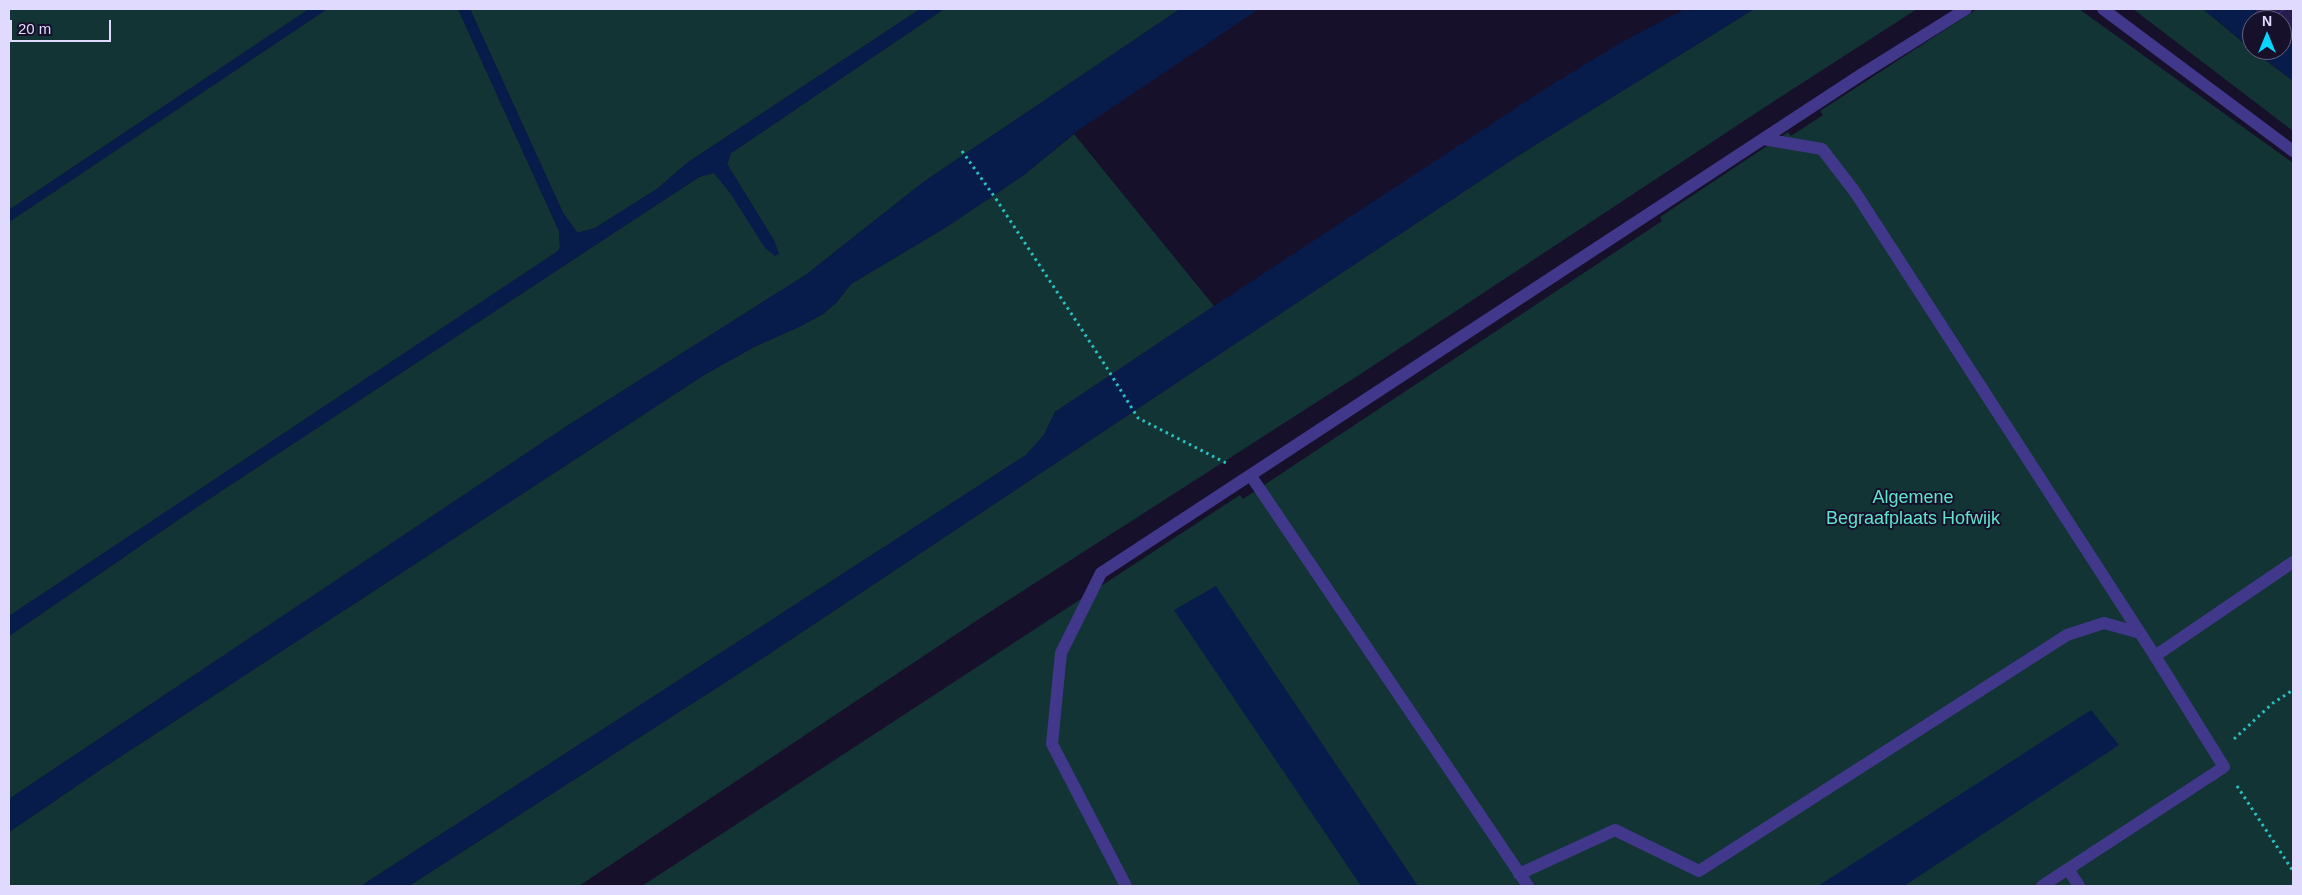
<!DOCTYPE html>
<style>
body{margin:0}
#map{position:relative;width:2302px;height:895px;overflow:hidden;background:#16102b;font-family:Helvetica,sans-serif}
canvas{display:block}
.frame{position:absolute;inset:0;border:10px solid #e0daff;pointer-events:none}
.north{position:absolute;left:2242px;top:10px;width:50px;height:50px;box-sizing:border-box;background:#16102b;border:1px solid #676180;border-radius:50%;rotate:0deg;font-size:14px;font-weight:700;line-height:20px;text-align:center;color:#e0daff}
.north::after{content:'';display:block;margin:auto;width:18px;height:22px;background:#06d5ff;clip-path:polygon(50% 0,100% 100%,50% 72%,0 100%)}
.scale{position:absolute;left:10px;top:20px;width:101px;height:22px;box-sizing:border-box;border:2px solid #e0daff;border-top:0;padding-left:6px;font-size:15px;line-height:18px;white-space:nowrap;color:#e0daff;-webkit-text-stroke:4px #16102b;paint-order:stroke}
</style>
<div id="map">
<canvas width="2302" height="895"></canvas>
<div class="frame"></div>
<div class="north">N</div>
<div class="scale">20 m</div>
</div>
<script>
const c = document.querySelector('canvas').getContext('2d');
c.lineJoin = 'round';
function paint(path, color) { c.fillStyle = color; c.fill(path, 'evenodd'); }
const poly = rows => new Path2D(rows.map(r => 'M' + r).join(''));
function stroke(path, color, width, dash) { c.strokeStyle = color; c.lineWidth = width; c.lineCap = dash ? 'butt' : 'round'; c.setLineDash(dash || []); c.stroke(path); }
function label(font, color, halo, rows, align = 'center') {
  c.font = font + ' Helvetica,sans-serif'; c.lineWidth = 4; c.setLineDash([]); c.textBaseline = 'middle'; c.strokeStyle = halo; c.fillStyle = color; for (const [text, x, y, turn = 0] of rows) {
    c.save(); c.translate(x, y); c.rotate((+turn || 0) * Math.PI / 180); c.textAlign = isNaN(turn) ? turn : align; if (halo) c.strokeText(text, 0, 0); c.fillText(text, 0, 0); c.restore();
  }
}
paint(poly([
 [9,9,309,9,9,210],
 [327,9,458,9,559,231,560,247,558,251,9,616,9,222],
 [470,9,920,9,687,163,657,189,595,228,577,233,563,213],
 [944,9,1180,9,922,183,807,274,567,426,9,799,9,636,197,507,699,177,714,173,775,242,727,164,731,153],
 [1754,9,1917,9,1762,109,1359,375,982,617,579,886,409,886,766,656,1516,157],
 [1977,9,2079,9,2293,163,2293,886,642,886,1240,495,1243,499,1662,221,1660,217,1788,132,1791,136,1823,115,1820,111],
 [2133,9,2203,9,2252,50,2293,81,2293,131],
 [1074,134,1214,306,1055,412,1044,435,1026,455,361,886,9,886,9,832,103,768,704,375,754,347,801,326,823,314,836,303,851,284,948,226,1024,175]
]), '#123435');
paint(poly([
 [309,9,327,9,9,222,9,210],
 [458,9,470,9,563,213,578,233,595,228,657,189,687,163,920,9,944,9,731,153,727,164,775,242,779,254,775,256,765,248,730,193,714,173,699,177,197,507,9,636,9,616,558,251,560,247,559,231],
 [1180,9,1259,9,1074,133,1024,175,948,226,851,284,836,303,823,314,801,326,754,347,704,375,103,768,9,832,9,799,567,426,807,274,922,183],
 [1685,9,1754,9,1516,157,766,656,409,886,361,886,1026,455,1044,435,1055,412,1214,306,1545,89,1622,42],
 [2203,9,2255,9,2269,20,2252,20,2252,49],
 [2282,30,2293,38,2293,81,2253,50,2282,50],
 [1216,586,1418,886,1361,886,1174,610],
 [2091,710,2119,745,1904,886,1818,886]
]), '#081c4b');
const building = poly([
 [2255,9,2285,9,2269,20,2255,9],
 [2285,9,2293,9,2293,38,2282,30,2282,20,2269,20,2285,9]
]);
paint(building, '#281b4d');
stroke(building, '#402c7a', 1);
stroke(poly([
 [962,151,996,199,1105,365,1138,418,1226,463],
 [2234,739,2273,703,2293,690],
 [2237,786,2293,871]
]), '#2ac1c2', 3, [2.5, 4]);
stroke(poly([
 [2103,9,2293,151],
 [1763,139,1822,149,1855,192,2155,656],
 [1251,476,1528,886],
 [2068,869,2079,886],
 [1519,874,1615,830,1699,871,2067,635,2104,623,2140,633],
 [1126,886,1052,744,1061,653,1101,573,1862,74,1966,9],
 [2042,886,2224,767,2155,656,2293,562]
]), '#41388c', 12);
label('18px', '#5ee6cd', '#16102b', [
 ["Algemene",1913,498],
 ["Begraafplaats Hofwijk",1913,519]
]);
</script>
